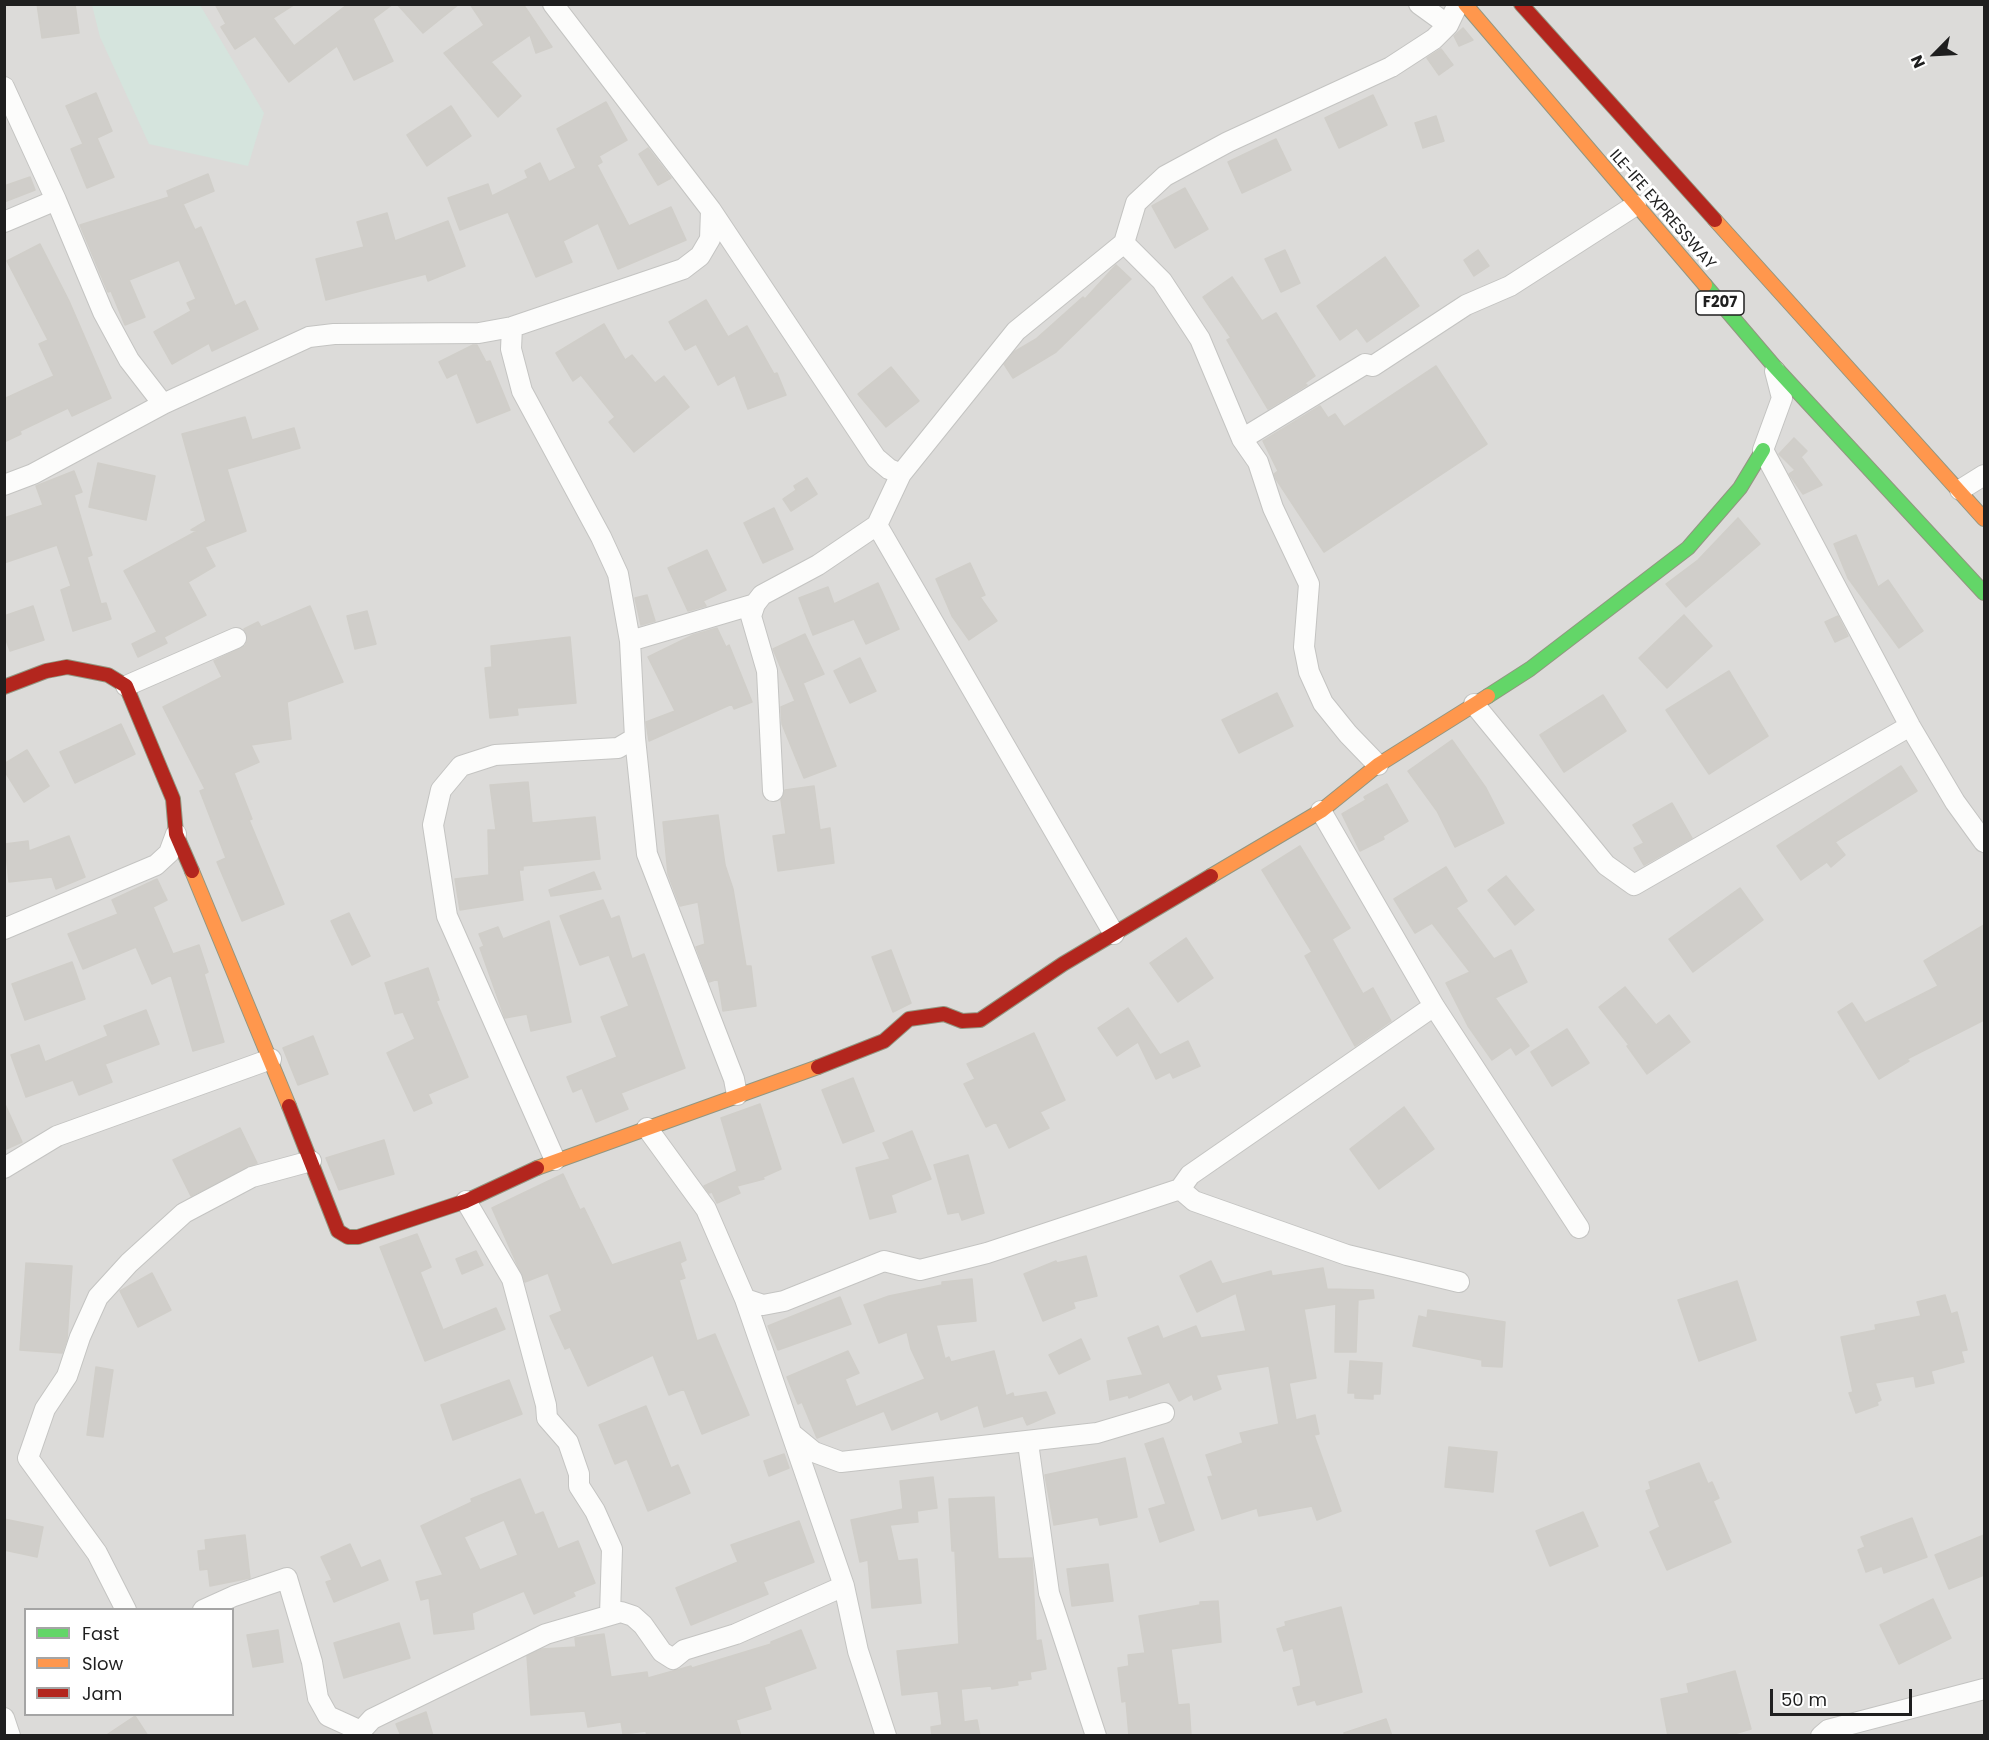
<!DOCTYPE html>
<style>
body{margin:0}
#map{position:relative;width:1989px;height:1740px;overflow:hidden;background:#edece7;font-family:Poppins,sans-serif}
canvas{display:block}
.frame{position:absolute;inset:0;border:6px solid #1f1f1f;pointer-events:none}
.legend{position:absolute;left:24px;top:1608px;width:210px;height:108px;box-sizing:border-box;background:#fff;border:2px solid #a5a5a5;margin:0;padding:8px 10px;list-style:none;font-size:18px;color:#1f1f1f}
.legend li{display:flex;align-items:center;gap:12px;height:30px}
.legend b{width:30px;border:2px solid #a5a5a5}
.north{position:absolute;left:1905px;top:24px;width:60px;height:60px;-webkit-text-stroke:4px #fff;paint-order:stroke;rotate:246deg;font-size:16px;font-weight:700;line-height:24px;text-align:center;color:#1f1f1f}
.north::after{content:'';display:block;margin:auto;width:21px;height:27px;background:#1f1f1f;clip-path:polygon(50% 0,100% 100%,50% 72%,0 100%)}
.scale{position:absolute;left:1770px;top:1689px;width:142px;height:27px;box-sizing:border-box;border:3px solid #1f1f1f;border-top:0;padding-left:8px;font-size:18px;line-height:21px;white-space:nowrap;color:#1f1f1f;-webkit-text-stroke:4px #fff;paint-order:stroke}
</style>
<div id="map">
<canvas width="1989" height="1740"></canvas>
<div class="frame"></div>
<ul class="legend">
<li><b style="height:8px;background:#63d668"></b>Fast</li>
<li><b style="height:8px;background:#ff974d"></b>Slow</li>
<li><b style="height:8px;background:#b3261e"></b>Jam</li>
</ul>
<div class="north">N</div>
<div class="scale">50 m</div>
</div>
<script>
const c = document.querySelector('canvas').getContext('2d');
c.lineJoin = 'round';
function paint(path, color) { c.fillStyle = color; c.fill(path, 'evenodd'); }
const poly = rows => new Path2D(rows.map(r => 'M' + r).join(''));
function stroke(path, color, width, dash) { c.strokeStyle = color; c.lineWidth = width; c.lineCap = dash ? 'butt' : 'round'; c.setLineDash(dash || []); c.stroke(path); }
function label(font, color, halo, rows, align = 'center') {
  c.font = font + ' Poppins,sans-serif'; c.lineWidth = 6; c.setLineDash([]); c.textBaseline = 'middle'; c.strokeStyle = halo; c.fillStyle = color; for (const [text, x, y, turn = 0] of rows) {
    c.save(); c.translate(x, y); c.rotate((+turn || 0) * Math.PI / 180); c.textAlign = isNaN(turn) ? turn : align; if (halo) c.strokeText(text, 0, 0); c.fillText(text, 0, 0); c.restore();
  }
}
paint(poly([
 [5,5,1984,5,1984,1735,5,1736],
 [26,1610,232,1610,232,1714,26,1714]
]), '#dcdbd9');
paint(poly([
 [92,5,200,5,264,113,248,166,149,144,100,37]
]), '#d5e4dd');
const building = poly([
 [37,4,75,4,79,33,42,38,37,4],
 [215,4,295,4,273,18,294,46,348,4,393,4,373,19,393,61,354,80,337,46,289,82,255,36,235,49,221,27,226,24,215,4],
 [397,4,459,4,423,33,397,4],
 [470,4,523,4,552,47,536,53,530,35,491,62,521,96,498,117,444,53,484,25,470,4],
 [1463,28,1473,40,1459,46,1454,36,1463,28],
 [1441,49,1453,65,1439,75,1427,58,1441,49],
 [96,93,112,131,97,138,114,177,87,188,71,149,83,144,66,106,96,93],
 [1373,95,1387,125,1339,148,1325,118,1373,95],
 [606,102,627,140,599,156,602,162,597,165,629,226,671,207,686,240,618,269,598,223,563,241,572,262,536,277,508,212,460,230,448,198,488,184,492,196,528,178,525,171,540,163,549,182,576,168,557,129,606,102],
 [451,106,471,136,427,166,407,135,451,106],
 [1436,116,1444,141,1423,148,1415,123,1436,116],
 [1276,139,1291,170,1242,193,1228,162,1276,139],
 [648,148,671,178,658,185,639,154,648,148],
 [208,174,214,191,183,204,195,230,201,227,235,306,245,301,258,329,212,351,209,343,172,364,154,332,191,311,187,303,196,299,179,260,129,280,145,317,125,325,111,291,108,292,80,225,169,197,167,191,208,174],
 [30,177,35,190,4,202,4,186,30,177],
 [1185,188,1208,229,1175,248,1152,206,1185,188],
 [387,213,395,241,448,221,465,266,428,281,426,274,326,300,316,259,364,247,357,222,387,213],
 [40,244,69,301,111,398,72,416,68,408,20,431,21,434,4,442,4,395,6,398,54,376,39,344,48,340,7,261,40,244],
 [1285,250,1300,283,1281,292,1265,259,1285,250],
 [1478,250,1489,266,1474,276,1464,260,1478,250],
 [1385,257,1419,306,1367,342,1357,328,1340,340,1317,306,1385,257],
 [1116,265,1131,279,1056,352,1013,378,1004,364,1014,352,1036,339,1083,297,1085,299,1116,265],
 [1232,277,1262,321,1276,313,1315,376,1305,383,1307,385,1268,409,1227,340,1231,338,1203,297,1232,277],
 [706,300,728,337,747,326,774,374,777,373,786,395,748,409,735,375,718,385,696,344,685,350,669,322,706,300],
 [604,324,625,360,632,355,655,383,664,376,689,407,634,452,609,422,615,417,581,375,573,381,556,353,604,324],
 [473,345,477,345,486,362,490,361,510,410,477,423,457,373,447,378,439,362,473,345],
 [1436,366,1487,444,1324,552,1276,479,1274,474,1278,471,1263,441,1320,406,1328,418,1335,414,1344,427,1436,366],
 [891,367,919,401,886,427,858,394,891,367],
 [245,417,252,440,294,428,300,448,227,469,246,531,205,547,215,566,188,582,206,615,164,637,167,643,138,657,132,644,157,632,124,571,197,531,191,530,206,521,182,434,245,417],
 [1794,438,1807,451,1801,457,1822,485,1803,494,1789,474,1795,470,1779,454,1794,438],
 [98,463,155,476,146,520,89,507,98,463],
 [74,471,82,492,74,495,92,555,87,557,101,604,106,603,111,619,73,631,61,590,71,586,57,545,4,563,4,518,43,505,36,486,74,471],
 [807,478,817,494,791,511,783,499,796,490,794,486,807,478],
 [774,508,793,549,763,563,744,523,774,508],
 [1738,518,1760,544,1686,607,1666,584,1698,560,1738,518],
 [1856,535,1878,587,1888,580,1923,631,1899,648,1848,578,1834,544,1856,535],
 [707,550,726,590,703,601,706,606,688,611,668,568,707,550],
 [970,563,985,595,980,597,997,621,969,640,952,616,936,579,970,563],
 [878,583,899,629,866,644,854,619,813,635,799,598,828,587,834,604,878,583],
 [647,595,655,621,641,625,635,598,647,595],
 [33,606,44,640,10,651,4,634,4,616,33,606],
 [310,606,343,682,287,702,291,739,251,745,259,762,234,773,252,819,249,820,284,904,242,921,217,862,226,858,200,791,205,789,163,707,222,677,214,661,245,646,248,639,244,629,258,622,261,627,310,606],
 [367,611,376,644,355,649,347,616,367,611],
 [1684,615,1712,646,1667,688,1639,658,1684,615],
 [1838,616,1848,636,1835,642,1825,622,1838,616],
 [717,628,726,647,729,645,752,702,734,709,732,704,649,741,646,722,675,711,648,657,693,635,717,628],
 [805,634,824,674,803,683,836,766,804,778,782,724,781,707,795,701,773,649,805,634],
 [570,637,576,703,517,708,518,715,490,718,485,668,492,667,491,646,570,637],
 [860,658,876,691,850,703,834,671,860,658],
 [1729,671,1768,736,1709,774,1666,710,1729,671],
 [1277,693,1293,726,1239,753,1222,720,1277,693],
 [1603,695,1626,731,1564,772,1540,735,1603,695],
 [121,724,135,754,75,783,60,752,121,724],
 [1452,740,1486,788,1504,823,1455,847,1437,811,1408,771,1452,740],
 [27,750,49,786,24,802,4,770,4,764,27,750],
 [1901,766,1917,791,1835,842,1845,855,1831,867,1827,862,1801,880,1777,846,1901,766],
 [528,782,532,823,595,817,600,859,523,866,523,870,519,870,523,900,460,910,455,879,489,875,488,830,496,830,490,785,528,782],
 [1387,784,1408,821,1383,836,1384,839,1360,851,1342,814,1366,800,1364,797,1387,784],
 [814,786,820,830,830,828,834,863,778,871,773,836,786,834,781,800,785,790,814,786],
 [1672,803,1692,838,1644,865,1634,848,1644,843,1633,825,1672,803],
 [718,815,725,865,733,889,746,966,751,966,756,1006,723,1011,718,979,709,982,696,947,705,944,698,902,680,906,668,874,663,822,718,815],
 [69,836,85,877,56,889,52,877,9,882,5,844,28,841,29,851,69,836],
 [1300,846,1350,928,1332,939,1363,994,1373,988,1391,1021,1355,1046,1305,956,1312,952,1262,870,1300,846],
 [1446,867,1467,901,1456,908,1494,959,1511,950,1527,982,1495,998,1529,1046,1516,1055,1511,1047,1492,1060,1468,1026,1446,983,1470,972,1432,923,1415,933,1394,899,1446,867],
 [594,872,601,889,551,896,549,890,594,872],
 [1506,876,1534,910,1515,925,1488,890,1506,876],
 [157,879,167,900,153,907,173,954,199,945,208,972,204,974,224,1042,193,1051,171,975,152,984,136,947,83,969,68,934,118,914,112,900,157,879],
 [1740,888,1763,920,1693,972,1669,939,1740,888],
 [603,900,611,919,619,916,632,959,644,954,685,1068,621,1093,628,1109,596,1122,582,1088,573,1092,567,1077,617,1057,601,1017,629,1006,609,955,580,965,560,916,603,900],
 [349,913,370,956,352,965,331,921,349,913],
 [549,921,571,1022,531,1031,527,1014,505,1018,480,948,484,946,479,934,498,927,503,939,549,921],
 [1984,925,1984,1020,1907,1059,1909,1061,1879,1079,1838,1012,1852,1003,1865,1023,1938,986,1924,961,1984,925],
 [1186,938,1213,978,1178,1002,1150,963,1186,938],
 [891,950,911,1003,893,1012,872,957,891,950],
 [72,962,85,999,25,1020,12,984,72,962],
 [428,968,439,1000,436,1001,468,1077,428,1094,432,1103,414,1111,387,1053,415,1039,403,1012,395,1014,385,983,428,968],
 [1625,987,1656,1025,1669,1015,1690,1042,1647,1074,1627,1046,1629,1045,1599,1007,1625,987],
 [1128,1008,1160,1055,1188,1041,1200,1066,1173,1078,1170,1072,1156,1079,1138,1042,1117,1056,1098,1028,1128,1008],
 [146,1010,159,1044,105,1064,112,1082,79,1095,73,1080,26,1097,11,1055,39,1045,45,1062,108,1036,104,1026,146,1010],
 [1567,1029,1589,1063,1552,1086,1531,1052,1567,1029],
 [1034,1033,1065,1100,1040,1112,1049,1128,1009,1148,996,1122,986,1127,964,1084,975,1079,967,1064,1034,1033],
 [313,1036,328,1074,298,1085,283,1048,313,1036],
 [853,1078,874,1131,843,1143,822,1090,853,1078],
 [4,1102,22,1142,4,1150,4,1102],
 [760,1104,781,1169,763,1177,764,1179,737,1186,740,1193,717,1203,712,1192,709,1193,704,1186,737,1171,721,1118,760,1104],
 [1404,1107,1434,1149,1379,1189,1350,1149,1404,1107],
 [240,1128,257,1163,191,1196,173,1160,240,1128],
 [912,1131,931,1179,891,1195,896,1212,870,1219,856,1168,890,1159,883,1143,912,1131],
 [384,1140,394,1174,339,1190,326,1158,384,1140],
 [968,1155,984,1213,962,1220,959,1212,948,1214,934,1165,968,1155],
 [563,1174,580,1210,584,1208,612,1265,680,1242,686,1260,680,1263,685,1278,679,1280,697,1341,715,1334,749,1415,702,1434,684,1389,669,1395,653,1355,588,1386,570,1347,565,1349,550,1316,562,1311,548,1273,525,1282,492,1208,563,1174],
 [417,1234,431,1267,420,1272,443,1330,496,1308,505,1329,425,1361,380,1247,417,1234],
 [476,1251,483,1265,462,1274,456,1259,476,1251],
 [1086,1256,1097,1296,1073,1302,1075,1308,1043,1321,1024,1274,1056,1261,1057,1263,1086,1256],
 [1211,1261,1222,1284,1271,1271,1272,1276,1323,1268,1327,1289,1373,1290,1374,1298,1358,1300,1356,1352,1335,1352,1336,1304,1304,1309,1316,1378,1289,1383,1296,1420,1315,1415,1319,1434,1314,1435,1341,1511,1317,1520,1312,1506,1259,1516,1257,1508,1222,1519,1208,1477,1213,1476,1206,1455,1243,1443,1240,1433,1279,1424,1269,1366,1216,1375,1221,1389,1194,1400,1192,1394,1179,1401,1169,1382,1129,1398,1128,1395,1110,1400,1107,1381,1143,1375,1128,1338,1158,1326,1163,1339,1196,1326,1201,1338,1246,1331,1236,1293,1197,1312,1180,1276,1211,1261],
 [26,1263,72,1266,67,1339,62,1353,20,1350,26,1263],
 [152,1273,171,1310,138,1327,120,1291,152,1273],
 [972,1279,976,1321,936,1325,945,1359,949,1357,951,1362,994,1351,1006,1396,1013,1393,1014,1397,1046,1392,1055,1413,1027,1425,1023,1416,984,1427,978,1405,941,1420,938,1411,892,1430,884,1411,817,1438,802,1402,798,1404,787,1377,848,1351,859,1373,845,1379,856,1407,925,1379,911,1349,907,1332,879,1343,864,1305,889,1296,942,1285,942,1282,972,1279],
 [1737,1281,1756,1340,1699,1361,1678,1300,1737,1281],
 [1945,1295,1951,1314,1957,1312,1967,1350,1961,1351,1964,1362,1931,1371,1934,1383,1916,1387,1914,1376,1875,1383,1881,1400,1877,1402,1878,1405,1856,1413,1849,1393,1853,1392,1841,1337,1876,1330,1875,1325,1921,1316,1917,1302,1945,1295],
 [840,1297,851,1324,778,1350,768,1326,840,1297],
 [1428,1310,1505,1322,1502,1367,1482,1366,1482,1360,1413,1346,1419,1316,1427,1318,1428,1310],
 [1081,1339,1090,1359,1059,1374,1049,1355,1081,1339],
 [1350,1361,1382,1363,1380,1394,1373,1394,1373,1399,1355,1398,1355,1393,1348,1393,1350,1361],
 [96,1367,113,1370,103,1437,87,1435,96,1367],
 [509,1380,522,1414,453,1440,441,1405,509,1380],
 [646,1406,671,1468,678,1465,690,1493,648,1511,627,1459,615,1464,599,1425,646,1406],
 [1163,1438,1194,1530,1160,1542,1149,1509,1166,1504,1145,1444,1163,1438],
 [1449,1447,1497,1452,1493,1492,1445,1487,1449,1447],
 [784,1454,789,1468,769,1476,764,1461,784,1454],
 [1125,1458,1137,1517,1100,1525,1098,1517,1054,1525,1045,1475,1125,1458],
 [1699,1463,1708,1484,1712,1482,1719,1498,1713,1501,1731,1542,1667,1570,1650,1532,1660,1527,1646,1491,1651,1489,1649,1482,1699,1463],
 [933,1477,937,1508,917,1511,918,1522,890,1525,898,1561,917,1559,921,1603,872,1608,868,1560,860,1562,851,1520,903,1509,900,1481,933,1477],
 [520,1479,535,1515,543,1512,558,1549,578,1541,595,1583,573,1592,575,1596,534,1614,524,1591,472,1613,474,1629,434,1634,429,1598,421,1600,416,1582,443,1575,421,1526,472,1502,471,1499,520,1479],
 [504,1520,518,1555,480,1570,464,1537,504,1520],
 [994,1497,998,1559,1032,1558,1036,1641,1041,1640,1046,1669,1030,1672,1031,1679,1017,1681,1018,1685,992,1689,991,1686,961,1689,964,1722,977,1720,980,1736,932,1736,931,1727,942,1725,938,1691,902,1695,897,1651,959,1644,955,1551,952,1551,949,1499,994,1497],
 [1583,1512,1598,1546,1550,1566,1536,1531,1583,1512],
 [1912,1518,1927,1557,1884,1573,1882,1566,1866,1572,1858,1550,1865,1547,1861,1537,1912,1518],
 [4,1519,43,1527,37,1557,4,1550,4,1519],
 [799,1521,814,1562,763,1582,768,1594,691,1625,676,1588,738,1562,731,1545,799,1521],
 [245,1535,250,1578,210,1586,208,1569,200,1570,198,1551,206,1550,205,1540,245,1535],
 [1984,1535,1984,1575,1949,1589,1935,1555,1984,1535],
 [350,1544,361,1568,380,1560,388,1580,334,1602,326,1582,332,1580,321,1557,350,1544],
 [1108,1564,1113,1601,1072,1606,1067,1569,1108,1564],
 [1933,1599,1951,1638,1899,1664,1880,1625,1933,1599],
 [1218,1601,1221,1642,1171,1649,1178,1705,1189,1704,1191,1736,1129,1736,1126,1701,1122,1702,1118,1668,1129,1666,1128,1655,1145,1653,1139,1616,1200,1605,1200,1602,1218,1601],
 [1341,1607,1362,1692,1317,1705,1315,1700,1298,1705,1293,1688,1301,1686,1300,1678,1293,1648,1284,1651,1277,1629,1286,1626,1285,1622,1341,1607],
 [399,1623,410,1658,344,1678,334,1643,399,1623],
 [278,1630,283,1662,253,1667,247,1635,278,1630],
 [801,1630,816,1668,764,1687,771,1709,736,1720,741,1736,647,1736,646,1731,623,1734,621,1722,588,1727,585,1711,531,1715,527,1656,542,1649,576,1647,575,1638,604,1634,611,1677,647,1672,648,1678,691,1666,692,1668,771,1644,771,1642,801,1630],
 [1735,1671,1751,1729,1727,1736,1668,1736,1661,1699,1689,1693,1687,1684,1735,1671],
 [426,1712,433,1736,401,1736,396,1724,426,1712],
 [135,1716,148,1736,105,1736,135,1716],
 [1386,1719,1392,1736,1345,1736,1344,1733,1386,1719]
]);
paint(building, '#d0ceca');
stroke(building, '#d0cec9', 1.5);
const street = poly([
 [553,4,711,210,876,458,889,469,901,474],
 [1419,4,1448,25],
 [4,87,56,200,103,312,129,360,163,404],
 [4,222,56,200],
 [1124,243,1162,281,1200,339,1242,439,1258,462,1273,508,1309,584,1304,647,1309,672,1323,703,1348,734,1378,765],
 [512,327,511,349,522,391,601,537,618,574,630,641,635,738,647,854,734,1079,737,1095],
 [1775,371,1782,398,1763,450,1910,726,1955,802,1984,842],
 [1242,439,1365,364,1373,366,1466,305,1510,286,1636,205],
 [4,485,33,474,163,404,309,337,334,334,479,333,512,327,683,269,700,256,710,239,711,210],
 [1960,490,1984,475],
 [877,525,1114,934],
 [755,604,751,616,767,671,773,791],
 [630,641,755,604,762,595,818,565,877,525,901,474,1016,331,1124,243,1136,203,1165,176,1228,142,1391,67,1434,39,1448,25,1458,4],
 [126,686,236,638],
 [1474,704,1606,865,1634,885,1910,726],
 [1321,811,1434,1006,1579,1228],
 [4,929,156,865,169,853,176,834],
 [647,1128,706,1209,745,1299,844,1586,858,1651,886,1736],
 [555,1160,447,916,433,825,441,790,461,766,495,755,618,748,635,738],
 [4,1168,57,1136,271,1059],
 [1180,1189,1194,1201,1347,1255,1459,1282],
 [466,1201,512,1279,546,1405,547,1418,568,1442,579,1474,579,1486,595,1511,612,1549,610,1615],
 [745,1299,763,1305,784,1301,884,1261,920,1270,987,1253,1180,1189,1190,1175,1434,1006],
 [792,1434,814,1452,841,1462,1097,1433,1164,1413],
 [1028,1443,1049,1593,1096,1736],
 [126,1610,97,1553,28,1458,45,1409,67,1376,80,1337,98,1297,129,1263,184,1213,252,1177,311,1161],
 [203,1610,234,1596,287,1578,312,1662,318,1698,328,1716,361,1731],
 [4,1718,10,1736],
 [361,1736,361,1731,372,1719,546,1634,621,1612,633,1616,643,1625,662,1652,673,1659,684,1650,736,1634,844,1586],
 [1821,1736,1828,1730,1984,1689]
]);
const fast = poly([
 [1705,285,1774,366,1984,593],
 [1488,696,1530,669,1688,548,1740,488,1763,450]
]);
const slow = poly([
 [1465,4,1705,285],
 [1715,220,1984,519],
 [192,871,289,1106],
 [1211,876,1321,811,1378,765,1488,696],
 [537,1168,818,1067]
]);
const jam = poly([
 [1521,4,1715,220],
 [4,687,46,671,67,667,108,675,126,686,173,799,176,834,192,871],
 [818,1067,884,1041,909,1019,944,1014,962,1021,980,1020,1063,964,1211,876],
 [289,1106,338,1231,348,1237,358,1237,466,1201,537,1168]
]);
stroke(street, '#c4c4c2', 22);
stroke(fast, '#929680', 16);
stroke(slow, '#929680', 16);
stroke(jam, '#929680', 16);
stroke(street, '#fcfcfb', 20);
stroke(fast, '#63d668', 14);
stroke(slow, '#ff974d', 14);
stroke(jam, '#b3261e', 14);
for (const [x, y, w] of [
 [1720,303,48]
]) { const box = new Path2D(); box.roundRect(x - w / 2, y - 12, w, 24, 4.5); c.fillStyle = '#fff'; c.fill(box); stroke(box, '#1f1f1f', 1.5); }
label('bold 15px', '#1f1f1f', null, [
 ["F207",1720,303]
]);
label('16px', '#1f1f1f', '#fff', [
 ["ILE-IFE EXPRESSWAY",1662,210,49]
]);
</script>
